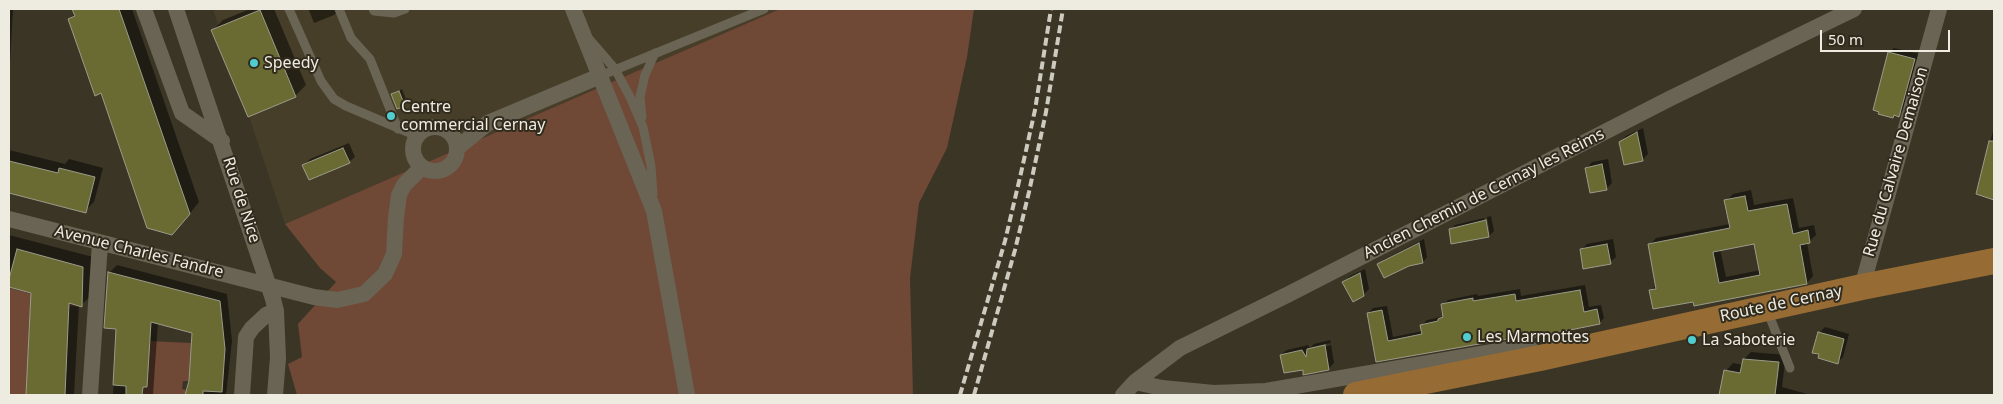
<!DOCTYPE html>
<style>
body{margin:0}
#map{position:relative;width:2003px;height:404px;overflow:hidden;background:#3b3526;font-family:"Noto Sans",sans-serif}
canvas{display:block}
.frame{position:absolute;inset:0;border:10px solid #eeebe1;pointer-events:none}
.scale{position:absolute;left:1820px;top:30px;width:130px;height:22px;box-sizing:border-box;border:2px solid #eeebe1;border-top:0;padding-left:6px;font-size:15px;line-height:18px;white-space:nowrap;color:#eeebe1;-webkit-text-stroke:4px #312b1d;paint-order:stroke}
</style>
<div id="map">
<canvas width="2003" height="404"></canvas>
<div class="frame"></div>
<div class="scale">50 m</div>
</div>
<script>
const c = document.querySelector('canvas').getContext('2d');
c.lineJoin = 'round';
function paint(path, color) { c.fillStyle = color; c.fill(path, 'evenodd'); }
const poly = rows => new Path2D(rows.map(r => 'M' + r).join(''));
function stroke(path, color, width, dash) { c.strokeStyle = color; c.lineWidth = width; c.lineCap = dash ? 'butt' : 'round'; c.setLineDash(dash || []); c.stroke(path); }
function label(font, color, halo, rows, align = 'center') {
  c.font = font + ' "Noto Sans",sans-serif'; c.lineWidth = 4; c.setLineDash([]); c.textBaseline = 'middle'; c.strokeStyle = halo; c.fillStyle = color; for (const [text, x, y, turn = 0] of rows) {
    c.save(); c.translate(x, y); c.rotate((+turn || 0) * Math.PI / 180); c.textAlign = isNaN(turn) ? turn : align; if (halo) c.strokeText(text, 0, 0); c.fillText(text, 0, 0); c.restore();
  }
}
paint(poly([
 [213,9,780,9,285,224]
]), '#473e29');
paint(poly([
 [780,9,974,9,967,57,947,148,919,203,910,278,913,395,297,395,288,364,302,357,298,324,336,282,320,268,285,224],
 [9,288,82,307,70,306,69,309,31,307,26,395,9,395],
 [150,341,191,343,189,381,183,381,182,389,186,390,185,395,142,395,143,387,147,387,148,380,143,379,144,368,148,368]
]), '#704836');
paint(poly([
 [9,9,13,9,9,81],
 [73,9,132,9,199,202,182,223,102,91,70,19,75,14],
 [250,9,274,9,306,85,295,96,213,30,223,20],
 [311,9,340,9,334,15,314,23,309,10],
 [1894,48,1919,54,1903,110,1898,115,1895,114,1893,117,1889,53],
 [402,89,407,102,397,107,392,95],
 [1994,127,1994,198,1977,194],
 [1643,128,1648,154,1642,160,1620,142,1626,136],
 [349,143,355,157,349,162,304,165,310,159],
 [9,150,65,164,69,159,103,168,94,202,85,211,9,192],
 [1608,159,1612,183,1606,189,1587,168,1592,162],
 [1751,190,1754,205,1793,198,1799,228,1814,225,1816,235,1807,243,1813,276,1807,283,1695,304,1694,300,1651,291,1656,285,1650,245,1656,238,1730,224,1726,201,1733,194],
 [1755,242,1761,270,1726,277,1720,249],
 [1491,216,1494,231,1489,236,1450,230,1455,225,1484,218,1487,234,1490,234,1487,217],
 [9,235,93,257,92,295,81,305,79,304,74,395,27,395,33,292,9,286],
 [1424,239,1427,257,1423,262,1378,265,1383,260],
 [1613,239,1616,257,1610,262,1581,250,1587,244],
 [117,265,227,294,232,341,226,395,187,395,190,382,193,332,158,322,153,395,113,395,117,328,109,273],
 [1365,269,1369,289,1363,295,1344,282,1350,276],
 [1585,285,1589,307,1601,305,1604,318,1599,323,1377,360,1368,313,1373,308,1387,306,1393,337,1423,331,1422,325,1427,320,1441,317,1444,314,1443,305,1448,300,1477,294,1478,296,1520,289,1521,296],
 [1825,327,1849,334,1843,357,1838,362,1819,333],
 [1330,340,1331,343,1312,347,1312,350,1331,345,1334,363,1328,369,1305,369,1281,355,1287,350,1308,345,1310,348,1314,344],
 [1751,352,1786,355,1782,387,1811,395,1720,395,1726,371,1733,363,1743,365,1744,359]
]), '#0007');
const building = poly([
 [72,9,119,9,190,214,172,235,147,228,101,93,95,96,81,56,68,19,75,16,72,9],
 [260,10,296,97,248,117,211,30,260,10],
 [1888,52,1915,59,1899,117,1894,115,1893,118,1878,114,1879,112,1873,110,1888,52],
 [399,91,405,106,397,109,391,94,399,91],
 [1637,132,1643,161,1624,165,1619,142,1637,132],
 [1989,141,1994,141,1994,200,1976,194,1989,141],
 [343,148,350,163,309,180,302,165,343,148],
 [9,161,58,173,59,168,95,177,86,213,9,193,9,161],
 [1602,164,1607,190,1590,193,1585,168,1602,164],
 [1745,196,1748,211,1787,204,1793,234,1808,230,1810,243,1800,245,1807,284,1694,306,1693,302,1653,309,1649,290,1656,289,1648,244,1730,228,1724,200,1745,196],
 [1754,244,1760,275,1719,283,1713,252,1754,244],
 [1486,220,1489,237,1451,244,1449,229,1486,220],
 [1419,243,1423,263,1409,266,1384,278,1377,264,1419,243],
 [1607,244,1611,264,1583,269,1580,249,1607,244],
 [17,249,83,267,82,307,69,303,65,395,26,395,31,293,9,287,9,279,17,249],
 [108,272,220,301,225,349,222,392,203,391,203,395,185,395,189,381,192,333,151,322,147,387,143,387,142,395,126,395,126,386,113,385,116,329,104,328,108,272],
 [1360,273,1364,296,1353,302,1342,282,1360,273],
 [1580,290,1584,312,1597,309,1600,324,1535,337,1525,336,1376,362,1367,313,1382,310,1388,341,1422,334,1420,325,1438,321,1438,319,1443,317,1441,304,1473,298,1473,301,1515,294,1516,301,1580,290],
 [1818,332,1844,339,1838,364,1818,358,1819,354,1812,353,1818,332],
 [1325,345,1329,370,1303,375,1303,370,1284,373,1280,355,1302,350,1306,357,1307,349,1325,345],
 [1743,359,1779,362,1775,395,1719,395,1724,370,1740,373,1743,359]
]);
paint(building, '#6a6b33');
stroke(building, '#9a9c8a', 1);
stroke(poly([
 [289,9,321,81,334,99,346,106,417,136],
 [339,9,351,38,370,59,398,129],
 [373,9,374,11,394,13,405,9],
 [590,40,615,69,631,99,643,127,651,166,653,195],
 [600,76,764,9],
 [642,117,640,97,645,75,655,53],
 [1767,310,1790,368]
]), '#6a6454', 9);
stroke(poly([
 [144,9,182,113,222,141],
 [176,9,273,299,276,311,278,358,275,395],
 [573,9,654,211,687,395],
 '413 149a22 22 0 1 1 44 0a22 22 0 1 1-44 0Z',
 [457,148,488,123,600,76],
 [9,219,314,297,337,300,364,294,385,274,394,254,396,217,399,195,404,185,422,167],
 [1862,287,1939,9],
 [1135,382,1162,388,1214,393,1266,391,1527,346,1540,358],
 [90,395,100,243],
 [242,395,246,337,252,328,266,315,276,311],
 [1123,395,1135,382,1180,348,1289,294,1669,99,1854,9]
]), '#6a6454', 16);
stroke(poly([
 [1356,395,1540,358,1862,287,1994,261]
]), '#966c34', 26);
stroke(poly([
 [960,395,1005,241,1021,173,1035,110,1051,9],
 [974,395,1015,250,1029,192,1046,112,1063,9]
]), '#cdcabf', 4, [8, 4]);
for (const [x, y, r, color] of [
 [254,63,5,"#52cdcf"],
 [391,116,5,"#52cdcf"],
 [1467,337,5,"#52cdcf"],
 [1692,340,5,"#52cdcf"]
]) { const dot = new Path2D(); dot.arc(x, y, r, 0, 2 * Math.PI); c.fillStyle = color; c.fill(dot); stroke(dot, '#312b1d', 2); }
label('16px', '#eeebe1', '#312b1d', [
 ["Speedy",264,63],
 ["Centre",401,107],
 ["commercial Cernay",401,125],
 ["Les Marmottes",1477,337],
 ["La Saboterie",1702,340]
], 'left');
label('16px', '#eeebe1', '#312b1d', [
 ["Rue du Calvaire Demaison",1896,162,-74],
 ["Ancien Chemin de Cernay les Reims",1484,194,-27],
 ["Rue de Nice",241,200,72],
 ["Avenue Charles Fandre",139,252,14],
 ["Route de Cernay",1781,304,-12]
]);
</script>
